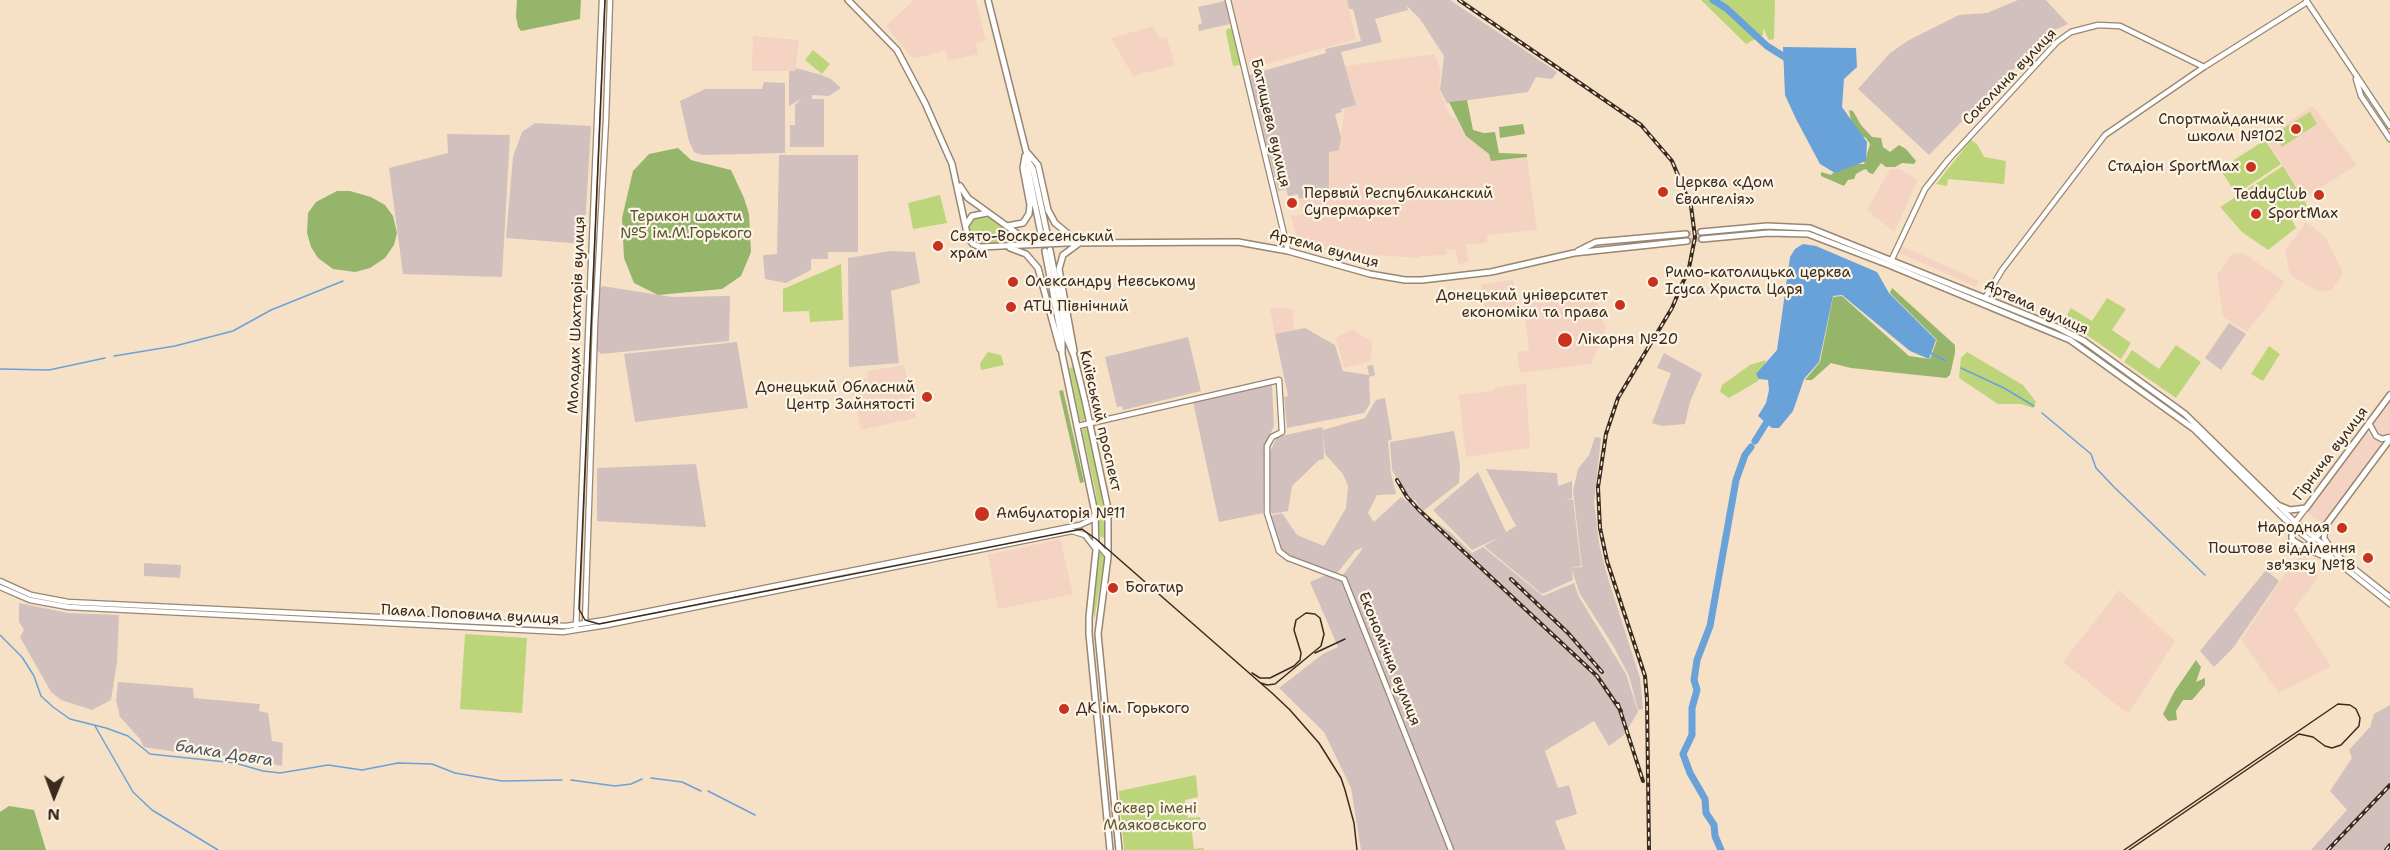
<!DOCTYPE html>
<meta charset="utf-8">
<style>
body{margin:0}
#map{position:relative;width:2390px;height:850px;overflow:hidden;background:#f6e1c6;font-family:"Shantell Sans",sans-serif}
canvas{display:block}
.north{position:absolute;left:24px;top:766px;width:60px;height:60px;-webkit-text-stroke:4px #fcf5e5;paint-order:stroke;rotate:181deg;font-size:16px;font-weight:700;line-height:24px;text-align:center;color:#3b2a1e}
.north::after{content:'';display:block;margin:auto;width:21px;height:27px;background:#3b2a1e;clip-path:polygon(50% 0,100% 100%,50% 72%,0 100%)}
</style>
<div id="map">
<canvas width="2390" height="850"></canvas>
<div class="north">N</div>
</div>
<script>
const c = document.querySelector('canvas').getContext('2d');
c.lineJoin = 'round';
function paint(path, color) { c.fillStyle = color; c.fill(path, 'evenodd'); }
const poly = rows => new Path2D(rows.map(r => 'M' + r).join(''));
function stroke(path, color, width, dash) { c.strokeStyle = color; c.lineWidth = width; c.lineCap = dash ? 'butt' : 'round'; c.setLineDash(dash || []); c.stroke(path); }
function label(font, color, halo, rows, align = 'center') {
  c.font = font + ' "Shantell Sans",sans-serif'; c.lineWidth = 4.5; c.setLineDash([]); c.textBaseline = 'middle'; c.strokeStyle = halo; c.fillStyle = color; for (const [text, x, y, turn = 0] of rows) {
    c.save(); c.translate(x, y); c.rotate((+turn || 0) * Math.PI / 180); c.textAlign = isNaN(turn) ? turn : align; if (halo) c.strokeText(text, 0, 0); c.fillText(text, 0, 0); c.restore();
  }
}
paint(poly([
 [911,0,976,0,986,41,976,43,978,54,948,61,945,50,917,58,910,56,886,26,912,2],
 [1231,0,1347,0,1356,39,1249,69],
 [1154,26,1158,37,1167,38,1175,65,1133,76,1111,38],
 [753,36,799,40,795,71,752,71],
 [1435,54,1441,72,1439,89,1450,116,1456,118,1466,136,1489,153,1492,160,1527,157,1537,230,1487,235,1487,243,1466,244,1468,262,1458,264,1456,250,1447,249,1446,255,1421,256,1420,258,1343,253,1299,246,1291,216,1302,214,1299,200,1330,193,1329,152,1339,149,1345,108,1356,105,1345,66],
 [2313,106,2357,165,2304,198,2265,137],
 [1890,169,1900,169,1918,180,1894,232,1867,210],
 [2306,222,2325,236,2343,273,2332,290,2319,292,2290,275,2285,250],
 [1902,246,1979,281,1976,287,1899,253],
 [2236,253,2245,254,2285,282,2247,332,2223,317,2217,275,2231,255],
 [1513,280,1517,310,1485,314,1481,284],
 [1594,290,1606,329,1591,364,1520,373,1517,352,1529,350,1523,299],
 [1276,308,1293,309,1294,330,1275,334,1270,309],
 [1352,329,1372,342,1371,361,1344,368,1336,338],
 [904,365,916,418,861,430,850,380,868,378,867,371],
 [1526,383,1530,448,1466,457,1459,395,1493,391,1494,388],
 [2390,400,2390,432,2387,435,2383,436,2375,429,2373,423],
 [2367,432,2374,439,2384,441,2323,524,2307,512],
 [1060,539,1073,594,998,609,988,555],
 [2301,554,2311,561,2309,564,2316,568,2314,571,2318,575,2318,578,2294,609,2331,666,2279,693,2241,640,2292,563],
 [2119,590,2175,641,2128,714,2063,662]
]), '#f5d3c2');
paint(poly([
 [1347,0,1450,0,1557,72,1552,79,1536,77,1528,92,1447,103,1440,90,1444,56,1420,19,1407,6,1408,10,1375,19,1382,42,1341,52,1356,105,1341,109,1342,112,1335,114,1341,137,1339,150,1329,152,1329,192,1299,199,1298,194,1288,196,1286,189,1278,191,1249,75,1326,53,1325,49,1361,41,1353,9,1349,9],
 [2018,0,2046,0,2068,24,2050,32,1929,155,1858,89,1890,53,1909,40,1959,15,1987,13],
 [1225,1,1230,24,1199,31,1198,25,1202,23,1198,7],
 [796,68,821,75,831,79,841,88,829,96,812,95,812,99,824,99,824,147,790,147,790,125,795,125,795,105,801,99,789,106,789,71,795,71],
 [764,82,785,83,785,153,702,155,694,152,689,141,680,101,705,89,762,89],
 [535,123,591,126,584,244,506,238,513,157,522,132],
 [447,134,510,135,502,277,403,274,389,168,448,153],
 [779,155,858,155,858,252,828,252,828,259,811,259,811,270,786,283,765,279,763,255,777,254],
 [890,251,915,252,920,283,891,291,899,363,849,367,848,258],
 [602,286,672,297,730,296,729,341,601,354,596,349,599,291],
 [2229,323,2246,334,2221,370,2205,358],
 [1305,328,1335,345,1343,371,1369,375,1367,366,1373,365,1375,375,1369,377,1370,404,1364,413,1287,428,1284,397,1288,396,1275,334],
 [1188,337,1201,391,1123,410,1122,406,1117,407,1105,357],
 [737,342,748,408,635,422,624,354],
 [1664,353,1702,374,1690,402,1685,424,1662,426,1652,423,1671,373,1657,368],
 [1272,384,1274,426,1264,447,1263,513,1219,522,1193,402],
 [1385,398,1392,439,1388,441,1391,474,1396,494,1377,495,1368,513,1374,522,1401,497,1450,532,1472,553,1483,547,1543,596,1574,583,1579,597,1626,674,1638,712,1624,735,1609,746,1594,721,1545,751,1558,788,1569,785,1577,814,1555,821,1566,850,1361,850,1351,788,1324,732,1279,688,1323,654,1338,647,1310,582,1326,575,1340,579,1363,548,1356,550,1337,573,1281,552,1270,516,1282,513,1297,535,1324,546,1346,508,1348,486,1343,474,1325,454,1323,430,1324,459,1319,460,1292,486,1288,511,1272,514,1269,507,1270,452,1277,437,1322,427,1323,430,1365,418,1376,400],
 [1454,431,1460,465,1459,483,1423,511,1414,499,1411,501,1405,493,1392,470,1390,442],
 [1595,437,1601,438,1594,502,1599,543,1606,572,1640,678,1643,709,1638,710,1629,676,1614,647,1580,594,1572,570,1573,580,1542,594,1484,546,1500,537,1472,550,1433,510,1478,472,1506,532,1516,526,1486,469,1557,473,1558,486,1572,481,1572,498,1565,501,1573,499,1581,566,1570,568,1582,567,1573,491,1578,469,1589,455],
 [696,464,706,527,597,521,597,468],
 [144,563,181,565,180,578,144,576],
 [2266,570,2279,581,2233,648,2214,667,2200,651],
 [19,603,68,613,119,615,117,662,111,700,92,710,61,700,51,692,20,637,24,630,19,622],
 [118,682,193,688,194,698,260,704,259,711,268,713,272,741,283,743,282,766,272,764,263,759,183,753,144,747,140,739,120,717,116,700],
 [2390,705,2390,850,2311,850,2347,810,2330,791,2352,758,2349,750,2370,727,2374,714]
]), '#d1c0bd');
paint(poly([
 [1701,0,1775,0,1774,39,1769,40,1763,28,1763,35,1746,44],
 [1232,28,1242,62,1241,65,1233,66,1226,32,1227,29],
 [813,50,830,64,822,74,805,60],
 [2310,112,2317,124,2282,147,2274,134],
 [1971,140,1977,144,1984,157,2006,161,2004,184,1948,179,1947,186,1936,184],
 [2265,140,2281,164,2236,194,2220,169],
 [2283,166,2307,205,2292,220,2296,228,2268,250,2242,232,2220,207],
 [940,195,947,223,913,229,908,203],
 [980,217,990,218,1007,231,1005,241,1002,243,981,243,973,240,969,234,969,227,974,220],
 [841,264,843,320,810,322,809,311,783,312,783,289],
 [2107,298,2126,309,2112,330,2131,343,2121,359,2074,326,2063,322,2071,308,2092,321],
 [2176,345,2201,362,2176,398,2124,362,2132,350,2159,369],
 [2269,346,2280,354,2263,381,2251,374],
 [988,352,1001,355,1004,365,981,370,980,363],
 [1967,352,2023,385,2036,402,2033,408,2021,404,1998,404,1959,378,1961,358],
 [1766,360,1758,381,1729,398,1720,392,1722,385,1750,365],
 [1073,367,1085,418,1083,422,1080,420,1069,368],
 [1085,428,1088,429,1101,488,1105,535,1103,538,1100,536,1096,494,1082,430],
 [1102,551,1105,555,1094,621,1093,599,1099,554],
 [465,634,527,638,522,713,460,709],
 [1196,775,1198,797,1185,800,1188,818,1200,817,1201,824,1191,826,1194,849,1203,848,1204,850,1124,850,1119,791]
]), '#bcd57a');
paint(poly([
 [517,0,581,0,580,19,521,31,518,27,516,16],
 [1467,100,1473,130,1484,133,1495,132,1499,153,1527,154,1527,157,1491,161,1489,154,1466,136,1449,102],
 [1849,110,1853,111,1861,125,1872,137,1881,138,1883,147,1890,152,1899,145,1906,149,1916,161,1914,164,1902,163,1895,167,1886,167,1881,163,1873,174,1869,173,1866,169,1863,170,1856,174,1854,179,1848,180,1844,186,1821,176,1821,172,1831,175,1837,169,1853,164,1864,164,1870,144,1866,138,1858,134,1852,126],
 [1523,124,1525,134,1500,138,1499,127],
 [678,148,691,160,731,170,744,198,749,214,751,252,741,276,722,289,658,295,634,283,624,258,622,218,633,171,649,154],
 [337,191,350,191,371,197,385,205,393,216,397,233,394,245,385,258,370,268,355,272,333,269,318,258,311,247,307,233,308,213,316,202],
 [1892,288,1955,345,1955,353,1950,375,1946,378,1851,368,1831,363,1812,380,1805,380,1820,362,1833,297,1842,296,1909,356,1930,359,1937,340,1890,293],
 [1063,390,1084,482,1080,483,1059,391],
 [2196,660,2201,667,2196,682,2205,678,2205,685,2192,700,2183,700,2176,711,2177,720,2168,721,2163,714,2174,692],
 [9,806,34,810,46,850,0,850,0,812]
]), '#95b66a');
paint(poly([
 [1783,47,1856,48,1857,67,1844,79,1842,107,1867,142,1866,161,1835,173,1820,164,1796,119,1785,95],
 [1803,244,1816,246,1877,272,1889,293,1936,340,1929,359,1910,351,1842,295,1833,296,1819,362,1804,379,1793,411,1779,428,1772,428,1758,416,1766,403,1769,390,1768,380,1759,379,1756,374,1777,350,1790,257,1795,249]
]), '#68a2d8');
stroke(poly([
 [1931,353,1946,361],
 [114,356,175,346,233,331,271,310,343,281],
 [1961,368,2004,388,2034,406],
 [0,369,49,370,105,358],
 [2042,413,2091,454,2096,468,2114,487,2205,575],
 [0,635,22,657,34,676,41,696,53,707,70,719,106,728,128,736,150,754,235,763,263,771,280,773,328,765,362,770,398,763,432,764,455,773,502,781,562,780],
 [95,726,133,792,152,810,218,850],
 [651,778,682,782,701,791],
 [571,780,615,786,631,784,642,779],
 [708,791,755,815]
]), '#68a2d8', 1.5);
stroke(poly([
 [1713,0,1726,8,1767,46,1791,61],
 [1755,441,1770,417],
 [1721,850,1715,836,1714,825,1706,813,1705,799,1690,773,1683,754,1692,735,1692,708,1697,690,1694,680,1697,660,1710,626,1736,480,1745,455,1751,447]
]), '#68a2d8', 7);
stroke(poly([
 [1686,234,1701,232],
 [1687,241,1702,239]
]), '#d1bca4', 5, [5, 2.5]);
const tertiary = poly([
 [1228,0,1288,251],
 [1892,259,1925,189,1948,160,2057,42,2071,32,2098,25,2120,26,2204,67],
 [1985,298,2002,270,2105,135,2204,67,2307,2],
 [1078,426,1279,380,1282,432,1272,437,1267,446,1267,513,1279,551,1288,558,1344,579,1451,850]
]);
const secondary = poly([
 [2306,0,2390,126],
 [2356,79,2361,96,2390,139],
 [2369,423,2376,436,2382,439,2390,437],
 [2281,508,2295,522,2390,597],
 [2306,508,2292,526,2390,604],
 [2326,527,2324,538,2330,547],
 [1095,541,1107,555],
 [2305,548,2327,558],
 [0,581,31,595,68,602,566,626,605,620,1080,525,1093,519,1094,516],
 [0,587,30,600,68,607,563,632,607,625,1072,531,1085,535,1095,548],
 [585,623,595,325,606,120,610,0],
 [576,627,602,0]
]);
const primary = poly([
 [848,0,897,50,925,103,952,164,968,238,973,244,980,247,1066,243,1238,242,1288,251,1370,274,1405,280,1422,280,1491,272,1574,253,1687,241],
 [988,0,1029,163,1028,170,1041,234],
 [1027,152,1038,165,1048,210,1055,223,1078,242],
 [1029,163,1033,169,1047,233],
 [960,186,968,198,1022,237,1051,241],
 [966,225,972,216,987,213],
 [1007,226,1023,223,1029,214,1030,205,1023,168,1025,156],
 [1701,232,1767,226,1810,228,2057,327,2084,341,2185,414,2278,505,2290,510,2306,508,2390,395],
 [1702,239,1768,233,1808,234,1889,265,2070,340,2194,429,2292,526,2292,540,2305,548,2320,533,2390,439],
 [1010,248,1026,254,1038,268,1060,349],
 [1050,250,1067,339,1074,356,1085,401,1108,509,1108,557,1098,634,1119,850],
 [1045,251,1062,340,1062,354,1095,513,1096,550,1089,617,1089,634,1110,850],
 [1578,251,1596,242,1686,234],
 [1074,351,1059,269,1063,255,1078,244]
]);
stroke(tertiary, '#988672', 7);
stroke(secondary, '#988672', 7);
stroke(primary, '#988672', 8);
stroke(tertiary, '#fff', 4.5);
stroke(secondary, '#fff', 4.5);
stroke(primary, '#fff', 5);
stroke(poly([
 [605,0,579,609,585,620,599,624,1082,529,1096,539,1272,693,1290,710,1319,743,1341,778,1345,790,1354,823,1357,850],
 [1315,653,1345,639],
 [1252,673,1260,678,1270,678,1294,666,1300,660,1301,653,1294,630,1296,620,1306,613,1315,614,1320,618,1324,634,1321,646,1275,684,1267,685,1261,683],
 [2124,850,2338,704,2350,705,2356,709,2360,718,2359,726,2341,745,2332,748,2325,746,2313,737,2299,734,2129,850]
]), '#3b2a1e', 1.5);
const rail = poly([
 [1459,0,1641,125,1672,161,1691,206,1695,237,1689,268,1672,308,1618,398,1606,434,1598,487,1600,528,1607,561,1645,676,1647,699,1649,850],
 [1397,480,1407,497,1419,510,1597,676,1621,711],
 [1511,579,1568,633,1602,672],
 [1618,704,1643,781],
 [2328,850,2390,785],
 [2386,850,2390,845]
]);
stroke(rail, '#3b2a1e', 4);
stroke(rail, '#fcf5e5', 1.5, [4.5]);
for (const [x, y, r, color] of [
 [2296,129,6,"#c8321e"],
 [2251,167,6,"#c8321e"],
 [1663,192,6,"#c8321e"],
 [2319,195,6,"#c8321e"],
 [1292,203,6,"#c8321e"],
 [2256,214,6,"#c8321e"],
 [938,246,6,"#c8321e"],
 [1013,282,6,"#c8321e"],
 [1653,282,6,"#c8321e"],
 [1620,305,6,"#c8321e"],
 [1011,307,6,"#c8321e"],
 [1565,340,8,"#c8321e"],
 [927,397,6,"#c8321e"],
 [982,514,8,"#c8321e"],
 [2342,528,6,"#c8321e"],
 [2368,558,6,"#c8321e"],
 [1113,588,6,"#c8321e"],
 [1064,709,6,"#c8321e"]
]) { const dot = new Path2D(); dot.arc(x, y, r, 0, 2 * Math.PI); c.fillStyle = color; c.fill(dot); stroke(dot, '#fcf5e5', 2); }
label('15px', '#3b2a1e', '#fcf5e5', [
 ["Соколина вулиця",2010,77,-46],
 ["Батищева вулиця",1270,123,77],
 ["Артема вулиця",1324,249,15],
 ["Артема вулиця",2036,308,24],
 ["Молодих Шахтарів вулиця",577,315,-88],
 ["Київський проспект",1100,421,77],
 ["Гірнича вулиця",2331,454,-53],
 ["Павла Поповича вулиця",470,615,3],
 ["Економічна вулиця",1389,659,68]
]);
label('15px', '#3b2a1e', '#fcf5e5', [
 ["Спортмайданчик",2284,120,"right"],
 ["школи №102",2284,137,"right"],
 ["Стадіон SportMax",2239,167,"right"],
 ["Церква «Дом",1675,183],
 ["Євангелія»",1675,200],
 ["Первый Республиканский",1304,194],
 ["Супермаркет",1304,211],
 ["TeddyClub",2307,195,"right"],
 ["SportMax",2268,214],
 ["Свято-Воскресенський",950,237],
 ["храм",950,254],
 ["Римо-католицька церква",1665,273],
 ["Ісуса Христа Царя",1665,290],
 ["Олександру Невському",1025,282],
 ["Донецький університет",1608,296,"right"],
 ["економіки та права",1608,313,"right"],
 ["АТЦ Північний",1023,307],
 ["Лікарня №20",1578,340],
 ["Донецький Обласний",915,388,"right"],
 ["Центр Зайнятості",915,405,"right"],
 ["Амбулаторія №11",996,514],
 ["Народная",2330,528,"right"],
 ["Поштове відділення",2356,549,"right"],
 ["зв'язку №18",2356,566,"right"],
 ["Богатир",1125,588],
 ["ДК ім. Горького",1076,709]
], 'left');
label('15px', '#5b5535', '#fcf5e5', [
 ["Терикон шахти",686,217],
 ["№5 ім.М.Горького",686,234],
 ["Сквер імені",1155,809],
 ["Маяковського",1155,826]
]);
label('italic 16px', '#4b545f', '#fcf5e5', [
 ["балка Довга",224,754,9]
]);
</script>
